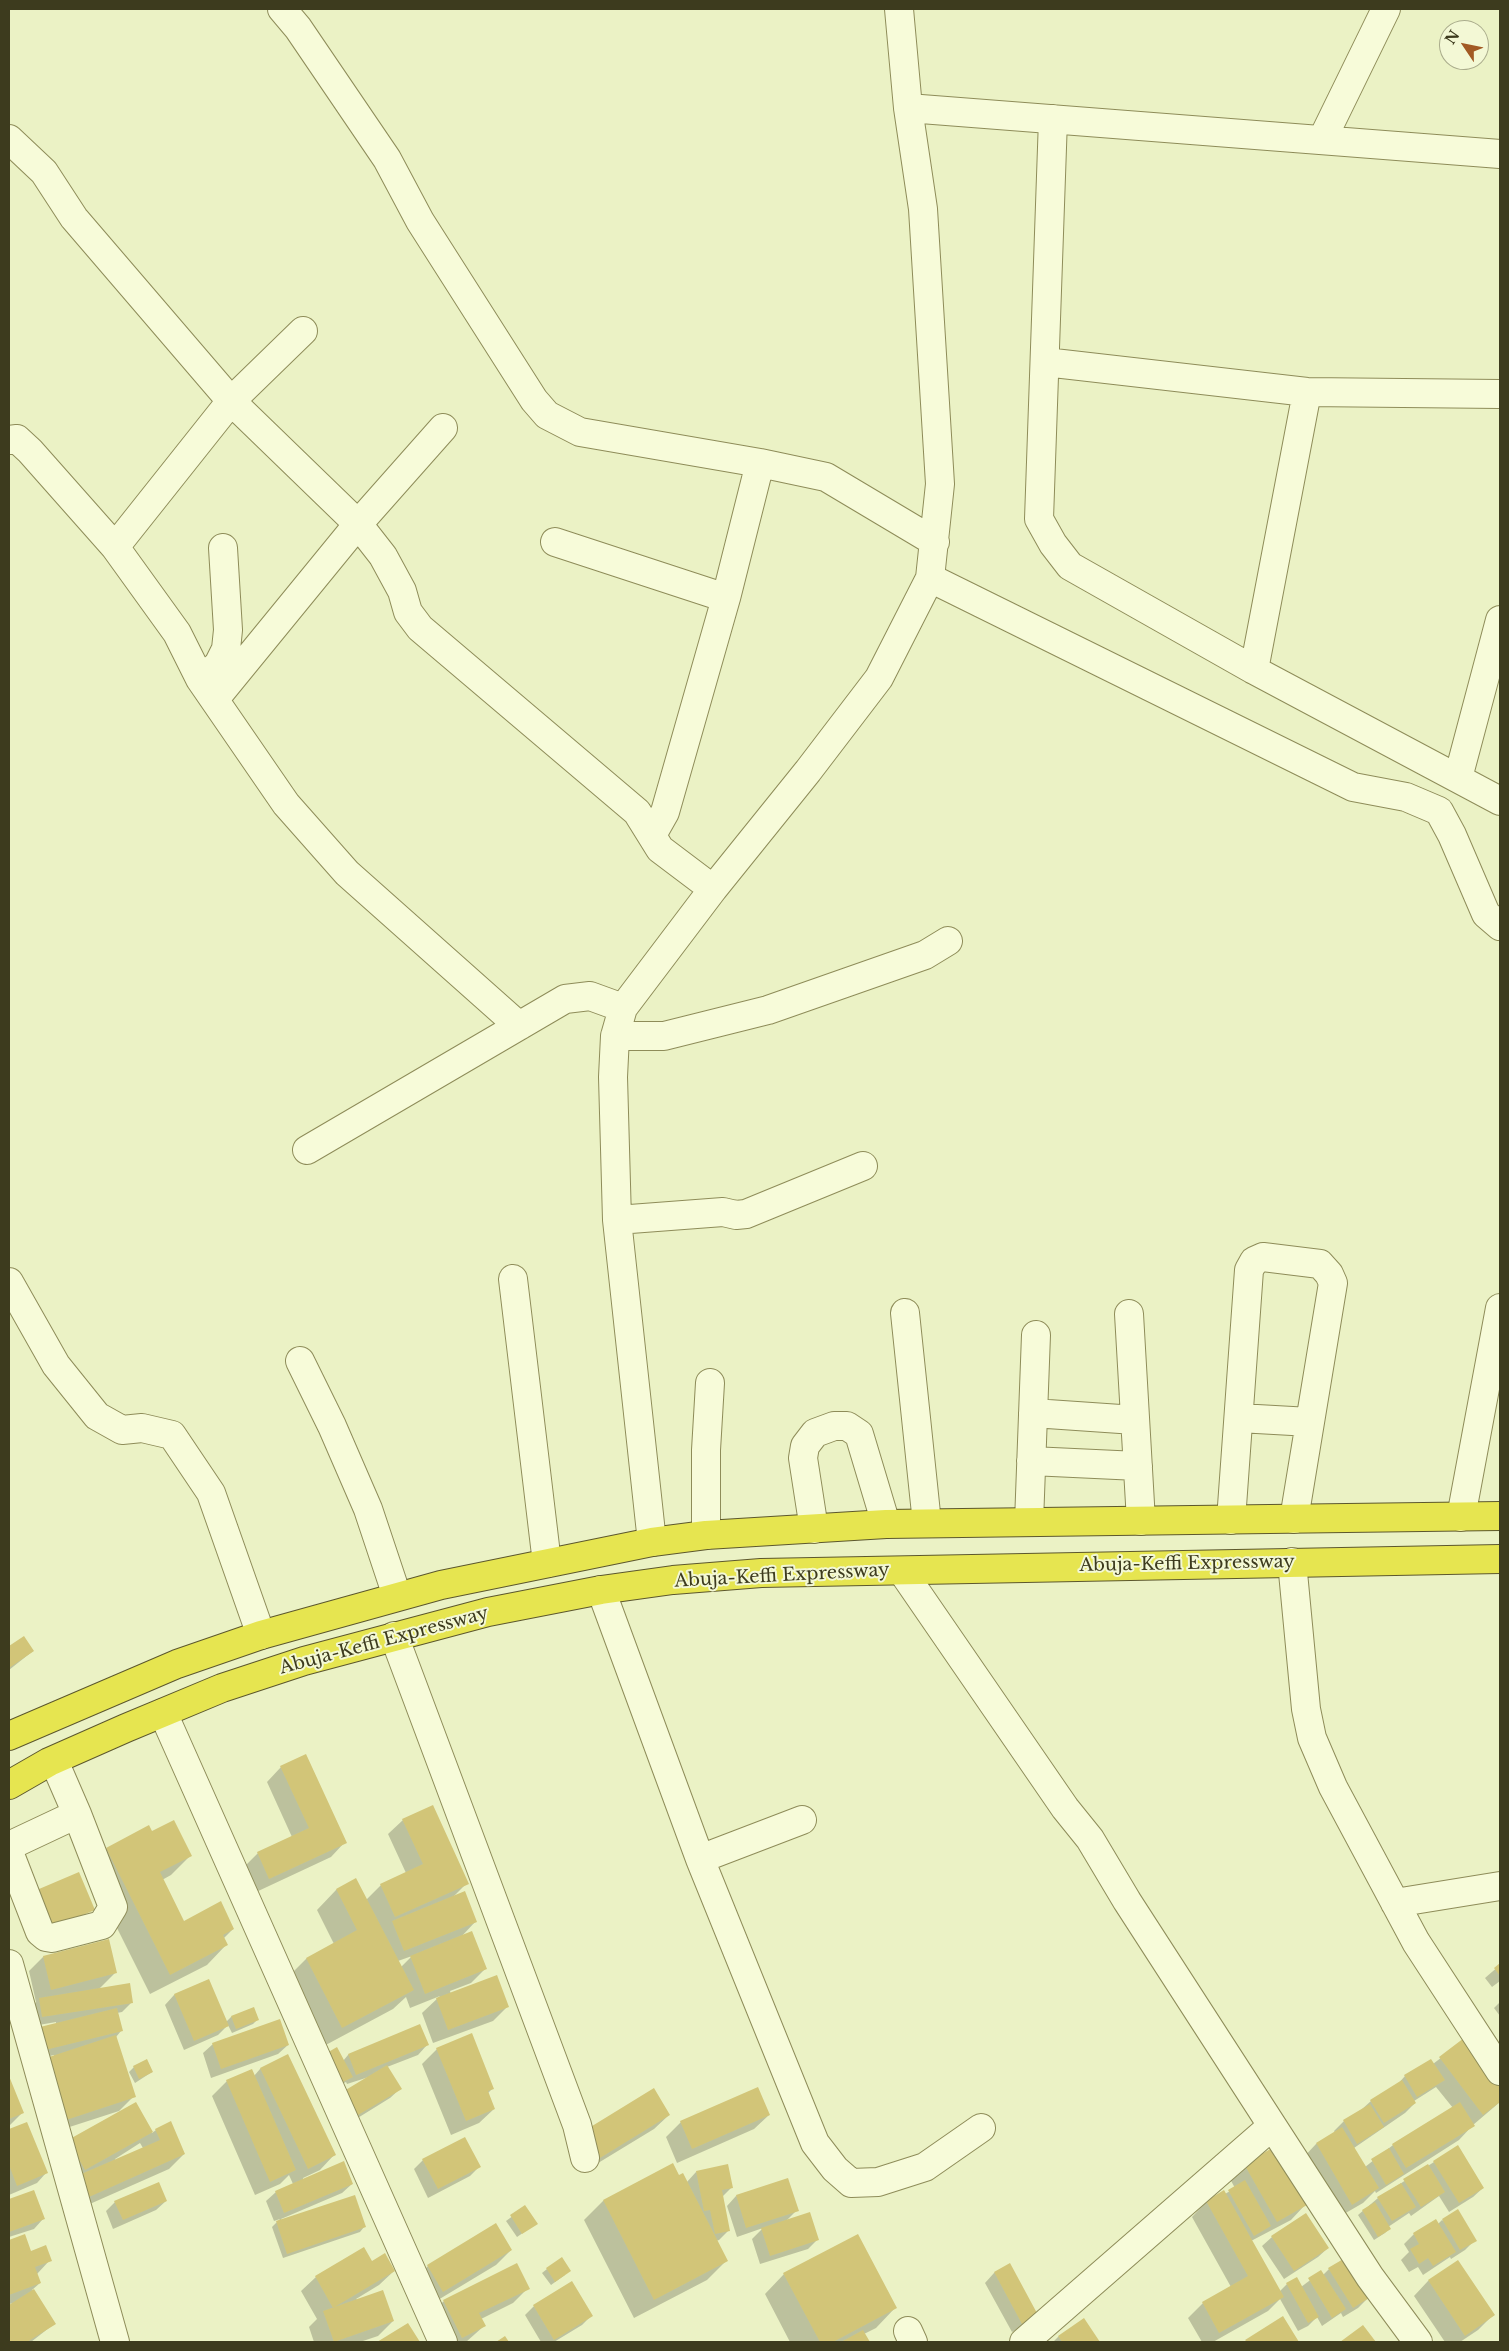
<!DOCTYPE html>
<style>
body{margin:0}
#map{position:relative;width:1509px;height:2351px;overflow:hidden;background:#ebf2c5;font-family:"Libre Baskerville",serif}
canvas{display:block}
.frame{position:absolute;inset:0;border:10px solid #3d3b1e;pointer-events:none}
.north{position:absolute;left:1439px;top:20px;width:50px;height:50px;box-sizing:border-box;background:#f3f8d5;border:1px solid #aaac8c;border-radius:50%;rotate:304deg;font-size:14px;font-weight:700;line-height:20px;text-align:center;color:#3d3b1e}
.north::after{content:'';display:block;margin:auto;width:18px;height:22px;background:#a25a24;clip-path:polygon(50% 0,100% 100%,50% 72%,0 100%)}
</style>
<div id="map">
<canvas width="1509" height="2351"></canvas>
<div class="frame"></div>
<div class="north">N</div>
</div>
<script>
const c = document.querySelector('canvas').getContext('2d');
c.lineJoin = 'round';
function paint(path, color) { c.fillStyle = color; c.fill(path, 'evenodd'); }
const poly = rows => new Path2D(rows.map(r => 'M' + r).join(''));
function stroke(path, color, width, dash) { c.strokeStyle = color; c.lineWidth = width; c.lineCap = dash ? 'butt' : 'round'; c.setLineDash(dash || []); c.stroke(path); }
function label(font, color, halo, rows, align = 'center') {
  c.font = font + ' "Libre Baskerville",serif'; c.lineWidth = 4; c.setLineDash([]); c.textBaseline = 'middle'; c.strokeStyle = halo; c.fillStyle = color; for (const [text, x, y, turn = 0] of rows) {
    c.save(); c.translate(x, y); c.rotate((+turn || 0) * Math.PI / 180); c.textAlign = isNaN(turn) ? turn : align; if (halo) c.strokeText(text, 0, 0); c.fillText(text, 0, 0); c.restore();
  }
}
paint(poly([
 [24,1638,33,1651,9,1670,9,1648],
 [281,1767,345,1842,331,1857,254,1893,243,1868,258,1853,292,1837,267,1782],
 [403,1820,467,1883,453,1897,476,1921,461,1937,486,1968,471,1983,450,1991,451,1994,507,2007,493,2021,433,2043,422,2013,440,1996,410,2008,406,1997,393,2009,322,2047,287,1978,306,1959,334,1944,317,1910,336,1890,356,1880,366,1900,381,1885,406,1873,388,1834],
 [412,1956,401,1967,398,1961],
 [151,1832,190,1856,171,1875,162,1880,183,1922,233,1929,223,1939,226,1945,207,1965,150,1994,87,1868,107,1849],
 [43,1957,115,1973,98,1990,132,2002,122,2012,117,2013,121,2031,116,2037,134,2096,119,2111,51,2133,54,2056,54,2055,36,2059,56,2024,56,2022,33,2026,30,2009,36,2002,29,1971],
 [1500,1965,1500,1981,1492,1987,1485,1978],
 [208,1980,226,2022,231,2017,253,2008,258,2019,253,2024,232,2033,228,2025,218,2035,184,2050,165,2005,174,1995],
 [1500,2002,1500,2016,1494,2008],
 [420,2026,427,2045,418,2055,387,2067,400,2089,390,2098,348,2124,335,2101,372,2076,347,2084,346,2082,336,2087,343,2061,348,2055],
 [1464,2040,1500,2089,1500,2102,1473,2125,1459,2140,1376,2193,1375,2191,1363,2203,1337,2218,1302,2159,1316,2144,1335,2133,1334,2131,1344,2121,1361,2110,1371,2101,1396,2086,1405,2076,1433,2064],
 [1436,2087,1453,2108,1393,2145,1365,2167,1354,2148,1405,2113,1415,2103,1414,2101],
 [213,2044,288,2045,278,2054,211,2078,203,2053],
 [437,2049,493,2088,488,2093,494,2109,479,2123,451,2135,422,2064],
 [287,2056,334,2155,320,2170,303,2178,303,2180,352,2184,342,2193,281,2219,282,2221,364,2227,360,2232,283,2258,272,2227,280,2219,274,2221,266,2201,276,2192,293,2184,289,2175,280,2184,255,2195,212,2096,227,2081,251,2070,254,2076,260,2069],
 [134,2067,152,2072,135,2083,129,2072],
 [9,2079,22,2113,9,2126],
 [136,2104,152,2133,156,2130,184,2154,169,2169,74,2211,54,2156],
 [140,2143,143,2148,115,2161,115,2159],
 [669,2115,654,2129,585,2171,570,2147],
 [769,2115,754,2129,677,2163,666,2137,681,2122],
 [26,2123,46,2173,37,2183,9,2195,9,2130],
 [423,2160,479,2167,470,2176,428,2198,414,2169],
 [1434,2162,1483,2188,1473,2197,1449,2212,1439,2196,1411,2216,1409,2213,1388,2227,1389,2229,1385,2233,1374,2240,1358,2215,1378,2198],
 [672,2165,679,2177,686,2183,696,2172,732,2187,722,2197,729,2230,719,2240,716,2241,726,2261,707,2280,634,2318,584,2220,603,2201],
 [1245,2165,1305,2205,1291,2220,1251,2241,1280,2291,1287,2284,1301,2287,1321,2272,1323,2275,1329,2269,1368,2298,1358,2308,1343,2317,1341,2313,1322,2326,1317,2317,1308,2326,1298,2331,1280,2299,1268,2311,1213,2342,1202,2342,1188,2318,1203,2303,1231,2287,1192,2217,1206,2202,1224,2192,1225,2194,1235,2188,1230,2179],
 [34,2191,43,2219,34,2229,9,2237,9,2200],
 [736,2196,797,2210,786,2221,817,2240,808,2249,760,2264,752,2239,763,2228,737,2237,727,2206],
 [166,2201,156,2210,113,2229,106,2211,115,2202],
 [525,2207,536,2224,517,2237,506,2221],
 [1442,2220,1475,2240,1465,2250,1451,2259,1450,2257,1423,2275,1418,2267,1409,2272,1401,2260,1409,2252,1404,2244,1414,2234,1438,2224],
 [495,2225,511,2250,496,2265,428,2306,413,2281,428,2266],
 [24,2236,30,2252,50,2260,37,2274,40,2283,32,2290,54,2324,31,2342,9,2342,9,2306,15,2303,9,2304,9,2242],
 [1272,2237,1328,2248,1318,2257,1284,2279,1262,2246],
 [1457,2262,1493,2315,1478,2330,1460,2342,1445,2342,1414,2296,1428,2281],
 [372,2263,394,2271,379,2285,356,2299,393,2321,378,2336,360,2342,314,2342,309,2327,317,2319,301,2291,316,2277],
 [1009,2265,1037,2314,1027,2324,1012,2332,985,2283,994,2273],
 [547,2269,565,2275,551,2285,542,2273],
 [784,2274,895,2308,876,2328,864,2334,868,2342,790,2342,765,2294],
 [528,2288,513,2303,481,2319,484,2326,466,2342,443,2342,429,2315,444,2301],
 [534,2306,592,2315,582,2325,554,2342,541,2342,525,2315],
 [1283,2318,1298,2342,1245,2342,1246,2341],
 [1083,2320,1099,2342,1053,2342,1058,2337]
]), '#0003');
paint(poly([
 [24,1636,34,1651,9,1668,9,1646],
 [306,1754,347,1843,269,1879,257,1852,309,1828,280,1766],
 [433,1805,469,1884,395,1917,380,1884,423,1864,402,1819],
 [174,1820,192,1856,160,1872,184,1921,221,1901,234,1929,223,1935,228,1945,170,1975,106,1848,149,1825,152,1831],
 [79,1872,95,1910,47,1930,32,1892],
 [356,1878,414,1990,342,2028,306,1958,357,1930,336,1889],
 [465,1891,477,1922,404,1951,392,1921],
 [472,1931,487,1969,425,1994,410,1956],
 [109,1939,117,1973,51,1990,43,1956],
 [1500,1963,1500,1976,1494,1968],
 [497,1975,509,2007,448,2030,436,1998],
 [209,1979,229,2026,194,2041,174,1994],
 [130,1983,133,2003,42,2017,39,1998],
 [254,2007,259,2020,236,2029,231,2016],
 [117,2008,123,2031,45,2050,40,2027],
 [280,2019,289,2045,221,2069,212,2043],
 [420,2024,429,2045,356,2075,348,2054],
 [472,2033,494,2089,488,2091,495,2109,466,2121,436,2048],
 [116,2035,136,2097,66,2120,46,2058],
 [1464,2038,1500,2086,1500,2102,1483,2115,1439,2057],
 [337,2047,353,2077,341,2083,325,2054],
 [288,2054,336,2155,308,2169,260,2068],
 [147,2059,153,2072,139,2079,133,2066],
 [1431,2059,1445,2080,1417,2097,1404,2075],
 [387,2065,402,2089,358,2115,344,2091],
 [252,2069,296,2170,270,2182,226,2080],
 [9,2076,24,2113,9,2119],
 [1402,2080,1416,2103,1384,2123,1370,2100],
 [758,2087,770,2115,692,2149,680,2121],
 [654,2088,670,2115,600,2158,584,2131],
 [136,2102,153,2132,85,2170,68,2140],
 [1460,2102,1475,2126,1406,2168,1392,2144],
 [1370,2104,1384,2127,1357,2144,1343,2120],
 [171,2121,185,2154,89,2197,79,2175,160,2140,155,2129],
 [27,2122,48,2173,17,2186,9,2165,9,2129],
 [1342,2127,1379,2188,1352,2205,1316,2143],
 [465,2137,481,2167,438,2189,422,2159],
 [1458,2145,1484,2188,1459,2203,1433,2161],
 [1274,2147,1307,2205,1277,2222,1244,2164],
 [1389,2148,1404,2174,1386,2185,1371,2159],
 [344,2161,353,2184,284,2213,275,2191],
 [673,2163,679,2175,683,2173,728,2261,654,2300,603,2200],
 [728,2164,733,2188,722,2190,730,2231,715,2234,710,2210,704,2211,696,2171],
 [1428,2164,1445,2192,1421,2207,1403,2179],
 [788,2178,799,2211,746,2228,736,2195],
 [1245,2180,1271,2226,1254,2236,1228,2190],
 [159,2182,167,2201,123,2220,114,2201],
 [1401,2183,1416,2207,1392,2221,1377,2197],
 [34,2190,45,2219,9,2232,9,2199],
 [1224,2190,1284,2297,1219,2333,1202,2302,1248,2276,1206,2201],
 [355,2195,366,2227,287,2254,276,2221],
 [1375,2202,1391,2229,1378,2237,1362,2210],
 [525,2205,538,2224,522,2234,510,2215],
 [1458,2209,1477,2241,1460,2250,1442,2219],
 [810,2212,819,2240,770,2256,761,2228],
 [1306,2213,1329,2248,1294,2271,1271,2236],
 [1436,2219,1456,2252,1433,2266,1428,2258,1419,2264,1410,2249,1419,2244,1413,2233],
 [496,2223,512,2250,443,2292,427,2265],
 [25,2234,31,2251,46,2245,52,2261,35,2267,41,2283,9,2295,9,2240],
 [858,2234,897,2308,833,2342,820,2342,783,2273],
 [364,2247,372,2261,385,2253,395,2271,333,2308,315,2276],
 [562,2257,571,2271,555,2282,546,2268],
 [1345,2258,1369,2298,1353,2308,1328,2268],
 [1458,2260,1495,2315,1465,2336,1428,2280],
 [517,2263,530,2289,479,2313,486,2326,462,2338,443,2300],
 [1010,2263,1038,2315,1022,2324,994,2272],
 [1321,2270,1346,2309,1332,2318,1308,2278],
 [1297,2277,1319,2317,1308,2323,1286,2283],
 [572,2281,593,2316,554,2340,533,2305],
 [34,2289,56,2324,27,2342,9,2342,9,2305],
 [383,2290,394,2321,334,2342,323,2311],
 [1283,2316,1299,2342,1247,2342,1245,2340],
 [1084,2318,1100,2342,1062,2342,1058,2336],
 [408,2323,420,2342,377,2342],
 [1363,2325,1376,2342,1340,2342],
 [863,2330,870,2342,841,2342],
 [505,2336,509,2342,496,2342]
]), '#d2c578');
const minor = poly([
 [282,9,298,28,387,159,420,221,534,400,547,415,580,432,760,463,826,477,935,542],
 [908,108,1500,154],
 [1053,119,1039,519,1053,544,1070,566,1254,670,1500,801],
 [9,139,44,172,74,218,231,401,358,524,383,556,402,591,408,612,420,628,637,812,660,849,713,889],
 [1322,140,1386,9],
 [1045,362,1307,392,1500,394],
 [9,440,17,439,30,451,115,547,177,633,200,679,286,804,347,873,519,1026],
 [555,542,726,598],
 [115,547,231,401,303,331],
 [930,578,1353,787,1406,797,1439,811,1452,835,1486,914,1500,926],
 [1254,670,1307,392],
 [200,679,218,665,226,649,228,630,223,548],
 [215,699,358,524,443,428],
 [1458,778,1500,620],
 [652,835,665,812,726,598,760,463],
 [615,1036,664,1036,768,1010,925,955,948,941],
 [307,1150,565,999,590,996,623,1008],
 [617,1220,723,1212,736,1215,746,1214,863,1166],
 [513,1279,547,1563],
 [9,1282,56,1365,97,1416,122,1430,142,1428,172,1435,211,1493,261,1635],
 [905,1313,927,1523],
 [1129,1314,1141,1521],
 [300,1361,332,1426,368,1509,397,1596],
 [1033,1413,1135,1420],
 [1239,1418,1310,1422],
 [1031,1461,1138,1466],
 [1461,1517,1500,1308],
 [1231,1520,1249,1270,1254,1261,1263,1257,1320,1264,1329,1274,1333,1283,1294,1519],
 [1029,1522,1036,1335],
 [814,1529,803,1458,805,1446,815,1433,834,1426,847,1426,859,1434,886,1524],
 [706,1535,706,1450,710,1383],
 [652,1542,617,1220,613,1077,615,1036,623,1008,713,889,808,771,879,678,930,578,940,484,923,209,908,108,899,9],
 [1292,1562,1306,1709,1312,1738,1333,1787,1416,1942,1500,2071],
 [902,1571,1065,1808,1090,1839,1127,1901,1370,2277,1418,2342],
 [601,1590,700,1859,815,2143,835,2169,851,2183,878,2182,925,2167,981,2128],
 [394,1636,577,2125,585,2158],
 [163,1713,443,2342],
 [9,1846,77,1814,54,1761],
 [9,1852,40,1932,46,1937,52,1938,102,1925,113,1907,77,1814],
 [700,1859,802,1820],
 [1395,1903,1500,1886],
 [9,1964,115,2342],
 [908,2331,913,2342],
 [1024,2342,1272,2126]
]);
const highway = poly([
 [9,1736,177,1664,261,1635,441,1585,652,1542,706,1535,886,1524,1500,1516],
 [9,1785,49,1762,126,1728,222,1688,304,1661,488,1612,601,1590,673,1580,761,1573,1500,1559]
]);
stroke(minor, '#8e8c59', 30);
stroke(highway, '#5c572d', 30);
stroke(minor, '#f7fbd9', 28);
stroke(highway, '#e6e550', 28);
label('18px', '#3d3b1e', '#f3f8d5', [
 ["Abuja-Keffi Expressway",1187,1564,-1],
 ["Abuja-Keffi Expressway",782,1576,-3],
 ["Abuja-Keffi Expressway",384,1641,-15]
]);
</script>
